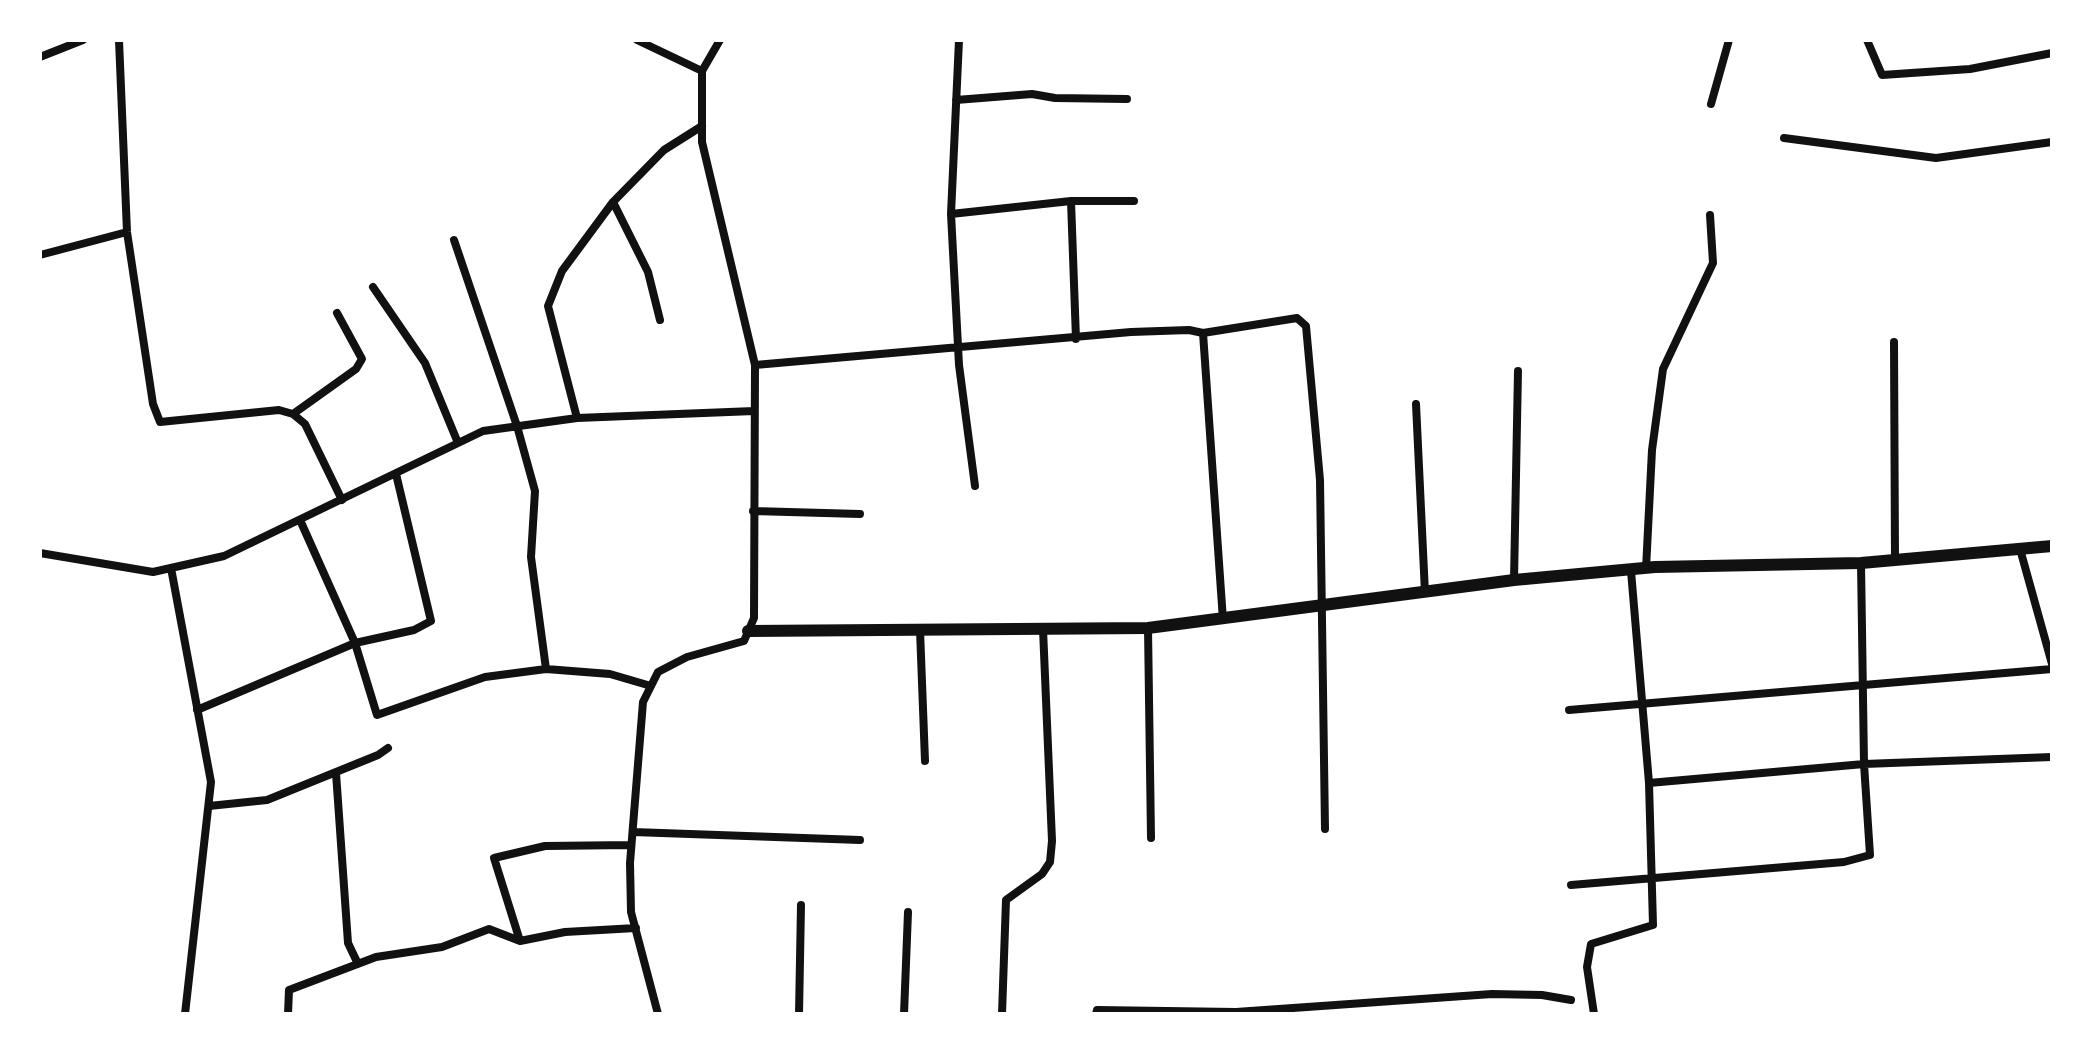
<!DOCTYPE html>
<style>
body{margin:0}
#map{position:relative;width:2092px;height:1054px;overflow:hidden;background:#fff;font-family:"PT Sans",sans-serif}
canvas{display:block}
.frame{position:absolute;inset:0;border:42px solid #fff;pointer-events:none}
</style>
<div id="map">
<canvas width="2092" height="1054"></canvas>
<div class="frame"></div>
</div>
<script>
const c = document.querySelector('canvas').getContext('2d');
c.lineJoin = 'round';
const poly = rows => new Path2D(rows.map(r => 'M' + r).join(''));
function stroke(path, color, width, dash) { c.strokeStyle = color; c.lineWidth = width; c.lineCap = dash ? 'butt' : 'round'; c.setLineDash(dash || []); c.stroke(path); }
stroke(poly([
 [119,40,127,232,153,404,160,422,279,410,293,414,305,424,342,500],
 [637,40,702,71],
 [959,40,951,214,959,365,975,486],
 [1867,40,1882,75,1970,69,2052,53],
 [40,57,83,40],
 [956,100,1032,94,1055,98,1127,99],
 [1711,104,1729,40],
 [1784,138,1936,158,2052,142],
 [1071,201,1076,339],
 [613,202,648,272,660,320],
 [951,214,1071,201,1134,201],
 [454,240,517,426,535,491,531,557,546,669],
 [40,255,127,232],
 [373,287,425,363,458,443],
 [1203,333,1223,620],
 [1894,342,1895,560],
 [755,365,1131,332,1189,330,1203,333,1297,318,1306,326,1320,480,1325,829],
 [1416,404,1425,593],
 [293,414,356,369,362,359,337,313],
 [577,418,548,306,562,271,613,202,664,150,702,126],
 [753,511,860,514],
 [300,520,355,643,377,715,485,677,546,669,610,674,651,686],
 [2020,549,2052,664],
 [40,553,153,572,224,556,483,431,577,418,754,411],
 [171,568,211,782,185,1014],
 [1646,569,1652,450,1663,369,1713,263,1710,215],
 [1514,580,1518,371],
 [1148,628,1151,838],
 [920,630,925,761],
 [197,710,355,643,414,630,431,621,396,474],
 [1569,710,2052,669],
 [336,773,348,943,358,964],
 [1649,783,1864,764,2052,757],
 [209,806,267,800,378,755,388,748],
 [633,832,860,840],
 [1571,885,1844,862,1870,855,1864,764,1861,563],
 [520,941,494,858,545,846,631,845],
 [288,1014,289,990,376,957,442,947,489,929,520,941,565,932,636,928],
 [658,1014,631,912,630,863,643,702,658,672,687,657,744,641,754,618,755,365,702,142,702,71,720,40],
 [799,1014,801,905],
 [904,1014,908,912],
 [1002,1014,1006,900,1042,874,1050,862,1052,841,1043,629],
 [1096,1014,1097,1010,1236,1012,1492,994,1542,995,1571,1000],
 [1594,1014,1587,967,1591,944,1653,925,1649,783,1631,571]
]), '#111', 8);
stroke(poly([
 [748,631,1148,628,1514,580,1655,567,1861,563,2052,546]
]), '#111', 12);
</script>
